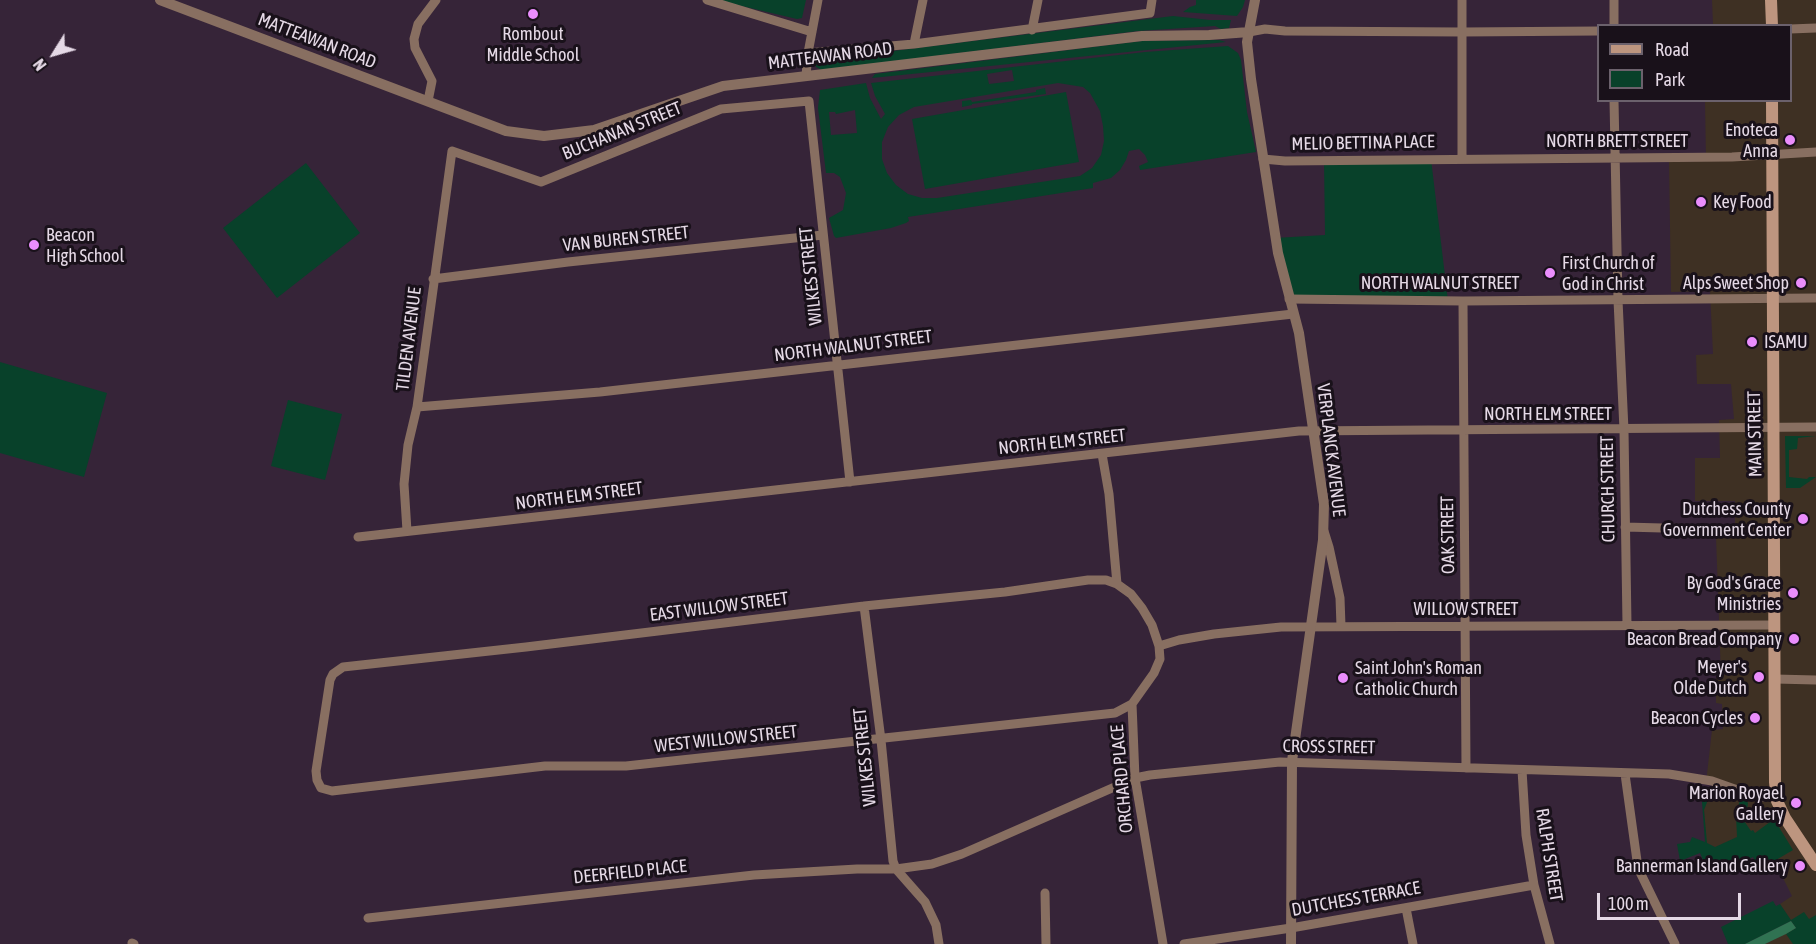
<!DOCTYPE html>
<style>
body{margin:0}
#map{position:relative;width:1816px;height:944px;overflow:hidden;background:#362438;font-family:"Asap Condensed",sans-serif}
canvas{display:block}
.legend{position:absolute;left:1597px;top:24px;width:195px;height:78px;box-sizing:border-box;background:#19111a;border:2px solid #6b616c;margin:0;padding:8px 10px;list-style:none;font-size:18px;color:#e5d9e6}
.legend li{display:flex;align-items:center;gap:12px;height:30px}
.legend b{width:30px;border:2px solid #6b616c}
.north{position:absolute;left:24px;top:24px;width:60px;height:60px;-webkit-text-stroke:4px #19111a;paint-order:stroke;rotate:233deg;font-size:16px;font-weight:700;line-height:24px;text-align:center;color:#e5d9e6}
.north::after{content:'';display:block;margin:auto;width:21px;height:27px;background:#e5d9e6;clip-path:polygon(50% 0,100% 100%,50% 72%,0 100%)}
.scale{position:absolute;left:1597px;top:893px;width:144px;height:27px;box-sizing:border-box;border:3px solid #e5d9e6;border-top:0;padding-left:8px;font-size:18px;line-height:21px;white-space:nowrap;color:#e5d9e6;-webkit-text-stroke:4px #19111a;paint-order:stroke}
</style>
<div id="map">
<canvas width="1816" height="944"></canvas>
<ul class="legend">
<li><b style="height:8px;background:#bd957f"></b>Road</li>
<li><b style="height:16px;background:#08412a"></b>Park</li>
</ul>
<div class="north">N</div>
<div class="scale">100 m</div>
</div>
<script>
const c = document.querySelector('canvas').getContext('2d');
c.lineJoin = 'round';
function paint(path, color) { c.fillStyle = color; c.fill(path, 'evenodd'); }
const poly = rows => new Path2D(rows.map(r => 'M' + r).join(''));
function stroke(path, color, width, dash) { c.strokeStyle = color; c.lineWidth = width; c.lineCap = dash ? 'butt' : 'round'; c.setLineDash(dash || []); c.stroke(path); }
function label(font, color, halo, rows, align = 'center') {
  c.font = font + ' "Asap Condensed",sans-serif'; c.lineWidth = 6; c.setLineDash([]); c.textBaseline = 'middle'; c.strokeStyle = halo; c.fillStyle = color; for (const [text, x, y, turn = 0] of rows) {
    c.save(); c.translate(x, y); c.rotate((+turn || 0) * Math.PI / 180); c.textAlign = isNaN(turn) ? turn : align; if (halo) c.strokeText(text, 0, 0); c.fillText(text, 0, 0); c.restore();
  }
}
paint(poly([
 [1712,0,1816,0,1816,944,1765,944,1796,928,1780,904,1792,896,1774,860,1758,867,1752,855,1715,847,1706,843,1704,810,1715,779,1707,776,1707,774,1712,730,1723,729,1722,704,1716,703,1716,677,1721,676,1716,537,1716,535,1735,536,1735,501,1695,501,1695,458,1720,458,1719,420,1734,419,1731,384,1697,384,1696,355,1713,354,1710,291,1671,292,1669,162,1706,161,1705,101,1790,100,1790,26,1713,25]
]), '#3e3023');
paint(poly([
 [716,0,806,0,802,18,797,19],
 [1196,0,1245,0,1243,7,1237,16,1183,12,1190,7,1196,5],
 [1173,16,1210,20,1231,20,1229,28,1221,29,1215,26,1138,31,822,70,816,67,813,61],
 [1219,40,1226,42,872,78,875,74,1142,41],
 [1228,46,1238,53,1241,60,1247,112,1256,152,1140,170,1139,166,1148,162,1145,155,1139,149,1129,151,1126,160,1120,170,1111,178,1093,183,1093,188,908,217,909,221,906,223,891,228,836,238,834,236,829,218,843,210,846,193,840,177,834,173,826,173,818,108,820,90,866,83,870,98,881,119,885,114,875,96,871,83,1145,52],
 [1012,70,1014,81,989,84,987,74],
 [1058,83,1083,87,1090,93,1100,111,1103,126,1104,141,1101,155,1092,168,1080,176,937,198,922,198,908,194,896,185,887,173,882,159,882,142,888,127,899,115,914,107],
 [855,110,857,133,831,135,829,112,835,112,836,114],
 [1045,88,1046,94,972,104,972,105,962,107,962,101,971,100,972,102,1036,92,1036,90],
 [1066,92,1079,162,925,189,912,119],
 [1431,159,1448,301,1289,299,1275,238,1325,235,1324,160],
 [306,163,360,233,277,298,223,228],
 [0,362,107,393,84,477,0,453],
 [288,400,342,414,325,480,271,466],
 [1785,436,1816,436,1798,438,1797,449,1789,450,1789,477,1807,479,1809,477,1816,477,1800,488,1786,488],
 [1701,789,1720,793,1711,792,1704,810,1707,843,1715,847,1737,837,1736,815,1740,800,1730,795,1746,800,1748,803,1747,809,1740,815,1751,831,1753,830,1755,833,1774,819,1793,850,1759,870,1753,857,1719,873,1712,857,1703,860,1700,853,1680,861,1677,844,1690,842,1692,837,1705,842],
 [1773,901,1776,906,1780,904,1791,920,1804,912,1809,919,1816,915,1816,944,1793,944,1786,934,1796,928,1791,921,1745,944,1728,944,1721,927]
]), '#08412a');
paint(poly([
 [1791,921,1796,928,1786,934,1765,944,1745,944]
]), '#307252');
stroke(poly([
 [707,0,812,32],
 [1462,0,1462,158],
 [1614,0,1614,26],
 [1790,29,1816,28],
 [1032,30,1038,0],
 [1249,32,1265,29,1285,31,1462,32,1598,31],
 [914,44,923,0],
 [808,53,914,44,1150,13,1152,0],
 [806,76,808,53,818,0],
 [1614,100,1618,300,1624,430,1627,625],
 [428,101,432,81,415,48,414,39,418,24,436,0],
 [1263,159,1285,161,1732,157,1816,152],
 [433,279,568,262,823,235],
 [1289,299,1463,301,1816,298],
 [1463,301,1466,768],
 [417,407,600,392,1293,314],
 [1102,454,1109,494,1117,584,1131,594,1142,608,1152,625,1159,646,1160,659,1154,673,1132,704,1135,778,1163,944],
 [1625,527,1774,531],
 [407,531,404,484,408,445,417,407,452,151,541,182,721,109,809,101,850,482],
 [1324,531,1329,547,1340,598,1341,626],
 [358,537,1299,431,1816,427],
 [1117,584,1106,580,1088,580,1005,592,864,606,526,647,343,667,333,674,330,680,316,771,317,780,321,788,332,791,545,766,626,766,1115,713,1132,704],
 [864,606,881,740,893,861,896,869,925,902,936,925,939,944],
 [1159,646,1179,640,1214,634,1281,627,1774,625],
 [1775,679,1816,680],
 [1522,770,1526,835,1534,885,1550,944],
 [1625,774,1638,868,1675,944],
 [1045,893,1046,944],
 [1406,908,1413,944],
 [368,918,754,875,857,869,896,869,932,864,962,854,1135,778,1150,775,1280,762,1669,774,1712,781,1760,798,1776,794],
 [132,943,134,944],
 [1184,944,1291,928,1534,885]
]), '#886f61', 9);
stroke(poly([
 [160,0,506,131,544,136,594,130,723,86,1142,36,1209,35,1249,32],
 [1255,0,1247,42,1251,79,1278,253,1299,333,1324,504,1323,540,1292,761,1291,944]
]), '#886f61', 10);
stroke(poly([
 [1771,0,1772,26],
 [1772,100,1775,782,1777,801,1785,818,1816,865]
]), '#bd957f', 12);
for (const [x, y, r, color] of [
 [533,14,6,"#ea8dfc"],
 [1790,140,6,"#ea8dfc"],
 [1701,202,6,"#ea8dfc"],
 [34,245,6,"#ea8dfc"],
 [1550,273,6,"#ea8dfc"],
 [1801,283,6,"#ea8dfc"],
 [1752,342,6,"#ea8dfc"],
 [1803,519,6,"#ea8dfc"],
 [1793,593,6,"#ea8dfc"],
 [1794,639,6,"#ea8dfc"],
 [1759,677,6,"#ea8dfc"],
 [1343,678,6,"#ea8dfc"],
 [1755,718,6,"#ea8dfc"],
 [1796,803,6,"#ea8dfc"],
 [1800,866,6,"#ea8dfc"]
]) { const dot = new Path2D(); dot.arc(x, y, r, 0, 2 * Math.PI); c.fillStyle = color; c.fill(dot); stroke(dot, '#19111a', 2); }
label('18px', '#e5d9e6', '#19111a', [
 ["Rombout",533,34,"center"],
 ["Middle School",533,55,"center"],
 ["Enoteca",1778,130],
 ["Anna",1778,151],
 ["Key Food",1713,202,"left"],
 ["Beacon",46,235,"left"],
 ["High School",46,256,"left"],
 ["First Church of",1562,263,"left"],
 ["God in Christ",1562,284,"left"],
 ["Alps Sweet Shop",1789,283],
 ["ISAMU",1764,342,"left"],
 ["Dutchess County",1791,509],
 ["Government Center",1791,530],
 ["By God's Grace",1781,583],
 ["Ministries",1781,604],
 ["Beacon Bread Company",1782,639],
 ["Meyer's",1747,667],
 ["Olde Dutch",1747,688],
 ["Saint John's Roman",1355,668,"left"],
 ["Catholic Church",1355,689,"left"],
 ["Beacon Cycles",1743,718],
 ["Marion Royael",1784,793],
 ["Gallery",1784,814],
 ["Bannerman Island Gallery",1788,866]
], 'right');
label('18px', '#e5d9e6', '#19111a', [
 ["MATTEAWAN ROAD",317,41,21],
 ["MATTEAWAN ROAD",830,56,-7],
 ["BUCHANAN STREET",622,131,-22],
 ["NORTH BRETT STREET",1617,141],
 ["MELIO BETTINA PLACE",1363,143,-1],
 ["VAN BUREN STREET",626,239,-6],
 ["WILKES STREET",811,276,-96],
 ["NORTH WALNUT STREET",1440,283],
 ["TILDEN AVENUE",409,339,-83],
 ["NORTH WALNUT STREET",853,346,-7],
 ["NORTH ELM STREET",1548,414],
 ["MAIN STREET",1755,434,-91],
 ["NORTH ELM STREET",1062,442,-6],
 ["VERPLANCK AVENUE",1331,450,83],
 ["CHURCH STREET",1608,489,-91],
 ["NORTH ELM STREET",579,496,-7],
 ["OAK STREET",1448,535,-91],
 ["EAST WILLOW STREET",719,607,-7],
 ["WILLOW STREET",1466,609],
 ["WEST WILLOW STREET",726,739,-6],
 ["CROSS STREET",1329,747,1],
 ["WILKES STREET",865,757,-96],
 ["ORCHARD PLACE",1122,779,-95],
 ["RALPH STREET",1549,855,81],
 ["DEERFIELD PLACE",630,872,-6],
 ["DUTCHESS TERRACE",1356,899,-10]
]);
</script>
